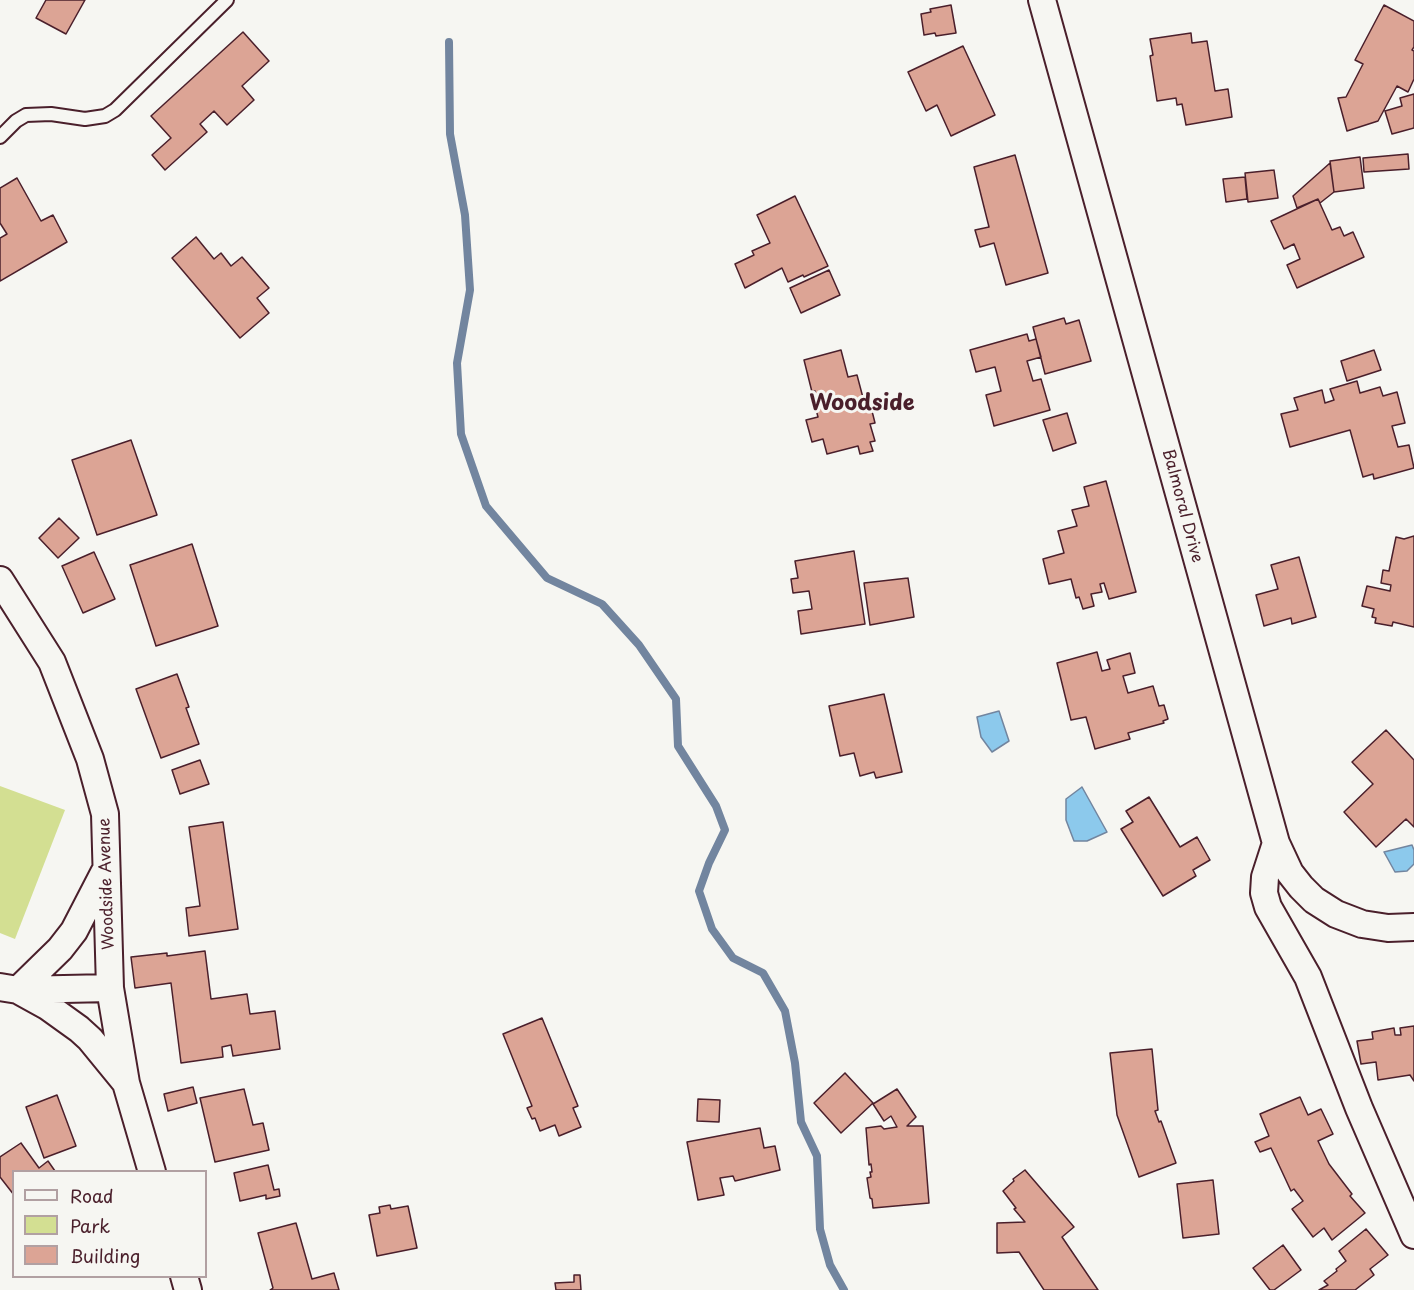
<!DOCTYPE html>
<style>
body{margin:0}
#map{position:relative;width:1414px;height:1290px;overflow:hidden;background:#f6f6f2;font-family:"Playpen Sans",sans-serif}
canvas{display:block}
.legend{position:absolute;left:12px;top:1170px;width:195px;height:108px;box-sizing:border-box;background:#f6f6f2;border:2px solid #b1a0a2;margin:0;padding:8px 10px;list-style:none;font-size:18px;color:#4a1f2b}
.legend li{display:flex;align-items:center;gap:12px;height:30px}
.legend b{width:30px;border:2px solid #b1a0a2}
</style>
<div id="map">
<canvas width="1414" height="1290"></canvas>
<ul class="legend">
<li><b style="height:8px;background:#f6f6f2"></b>Road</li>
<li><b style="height:16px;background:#d3df92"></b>Park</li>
<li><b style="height:16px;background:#dca495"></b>Building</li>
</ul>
</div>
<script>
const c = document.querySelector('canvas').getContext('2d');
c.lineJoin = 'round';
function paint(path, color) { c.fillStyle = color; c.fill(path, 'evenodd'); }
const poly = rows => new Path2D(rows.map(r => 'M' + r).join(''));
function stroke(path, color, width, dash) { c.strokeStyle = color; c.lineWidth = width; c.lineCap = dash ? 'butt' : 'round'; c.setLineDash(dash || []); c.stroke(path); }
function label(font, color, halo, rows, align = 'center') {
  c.font = font + ' "Playpen Sans",sans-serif'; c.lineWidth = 6; c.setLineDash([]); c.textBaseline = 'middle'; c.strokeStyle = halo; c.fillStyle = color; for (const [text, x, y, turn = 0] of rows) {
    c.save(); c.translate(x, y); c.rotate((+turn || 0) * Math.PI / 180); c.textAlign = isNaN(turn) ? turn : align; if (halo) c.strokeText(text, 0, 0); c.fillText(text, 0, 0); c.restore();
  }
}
paint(poly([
 [0,786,65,810,15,939,0,933]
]), '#d3df92');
const water = poly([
 [999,711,1009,741,992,752,981,737,977,717,999,711],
 [1082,787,1107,832,1087,841,1074,841,1066,820,1066,799,1082,787],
 [1412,845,1414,850,1414,864,1407,871,1395,872,1384,852,1412,845]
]);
paint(water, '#8cc9ec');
stroke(water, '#72859f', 1.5);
stroke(poly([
 [449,42,450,134,465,215,470,290,457,363,461,434,486,506,547,578,602,604,639,645,676,699,678,746,716,806,725,830,709,863,699,891,712,929,733,958,763,973,785,1011,795,1063,801,1122,817,1156,820,1229,830,1265,844,1290]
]), '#72859f', 8);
const building = poly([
 [46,0,85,0,66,34,36,18,46,0],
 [951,5,956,33,936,36,935,33,924,35,921,14,931,12,930,9,951,5],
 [1384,5,1414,21,1414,47,1412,50,1414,51,1414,79,1408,92,1397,86,1378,121,1347,131,1338,98,1346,97,1363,64,1355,60,1384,5],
 [243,32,269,61,242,86,254,100,227,125,214,111,200,124,207,132,165,170,152,155,171,138,151,116,243,32],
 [1191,33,1192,43,1207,41,1215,91,1228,89,1232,117,1186,125,1182,104,1177,105,1176,98,1157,101,1150,56,1153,55,1150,39,1191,33],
 [963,46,995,115,951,136,937,105,926,111,908,72,963,46],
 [1414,94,1414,128,1392,134,1385,111,1402,106,1400,98,1414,94],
 [1408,154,1409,169,1364,172,1363,158,1408,154],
 [1015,155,1048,273,1006,285,994,243,980,247,975,230,989,227,974,167,1015,155],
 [1360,157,1364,188,1334,192,1330,161,1360,157],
 [1330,163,1334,192,1320,203,1318,199,1297,208,1293,196,1330,163],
 [1274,170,1278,198,1248,202,1245,173,1274,170],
 [1245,177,1247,199,1226,202,1223,179,1245,177],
 [17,178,41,221,53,215,67,242,0,281,0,238,7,234,0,223,0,188,17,178],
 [795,196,828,266,804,277,803,275,788,282,782,268,745,288,735,264,754,255,752,251,770,243,757,215,795,196],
 [1318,199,1332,230,1340,227,1344,236,1353,232,1364,257,1297,288,1287,265,1300,259,1294,244,1284,249,1271,221,1318,199],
 [196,237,214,259,221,253,231,266,242,257,269,288,257,298,269,313,240,338,172,258,196,237],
 [829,270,840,295,801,313,790,288,829,270],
 [1064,318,1066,324,1079,320,1091,361,1045,374,1033,327,1064,318],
 [1027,334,1029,341,1036,339,1041,357,1027,361,1033,381,1041,379,1050,410,994,426,986,395,1001,391,995,367,976,372,970,350,1027,334],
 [841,350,848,377,857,375,866,409,871,407,875,423,870,424,875,441,870,442,873,451,860,454,858,446,827,454,823,439,812,442,806,420,818,417,814,402,817,401,815,391,812,392,804,360,841,350],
 [1374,350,1381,370,1347,381,1341,361,1374,350],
 [1357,381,1360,393,1380,387,1383,396,1397,392,1405,423,1392,426,1398,447,1409,445,1414,468,1374,479,1373,474,1363,477,1350,430,1290,447,1281,414,1298,410,1294,398,1322,390,1325,403,1334,400,1330,389,1357,381],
 [1067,413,1076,443,1053,451,1043,420,1067,413],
 [131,440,157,515,97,535,72,460,131,440],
 [1106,481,1136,592,1109,599,1104,583,1100,584,1102,592,1091,594,1094,606,1083,609,1079,597,1076,598,1071,579,1049,584,1043,559,1064,553,1058,531,1077,526,1072,510,1089,506,1084,487,1106,481],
 [59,518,79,538,58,558,39,538,59,518],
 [1414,536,1414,627,1393,622,1392,626,1375,623,1376,618,1372,617,1374,609,1362,606,1367,586,1390,591,1391,585,1381,583,1383,570,1389,571,1396,537,1404,539,1414,536],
 [192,544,218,626,156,646,130,565,192,544],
 [854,551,865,624,801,634,798,611,812,609,809,591,793,593,791,579,798,578,795,561,854,551],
 [94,552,115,599,83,613,62,566,94,552],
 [1299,557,1316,617,1292,624,1291,618,1264,626,1256,595,1278,589,1271,565,1299,557],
 [908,578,914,617,870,625,864,583,908,578],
 [1097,652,1102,671,1110,669,1107,660,1130,653,1135,673,1123,676,1128,693,1153,686,1159,706,1164,705,1168,719,1163,721,1164,723,1128,733,1130,739,1095,749,1086,717,1071,720,1057,663,1097,652],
 [177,674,189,707,186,708,199,744,161,758,136,689,177,674],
 [884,694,902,772,876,778,874,772,860,776,854,753,840,756,829,706,884,694],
 [1386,730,1414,760,1414,827,1406,819,1376,847,1344,812,1373,784,1352,762,1386,730],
 [200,760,209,784,180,794,172,770,200,760],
 [1149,797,1180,847,1197,837,1210,860,1193,870,1196,876,1163,896,1121,829,1133,822,1126,811,1149,797],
 [223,822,238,929,189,936,186,908,200,906,189,827,223,822],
 [205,951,211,999,247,994,250,1014,275,1011,280,1049,233,1056,231,1045,222,1047,223,1057,181,1063,171,983,135,988,131,957,167,953,167,956,205,951],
 [542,1018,578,1106,573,1108,581,1127,559,1136,555,1125,540,1131,535,1118,532,1119,527,1108,532,1106,503,1034,542,1018],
 [1414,1026,1414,1081,1410,1075,1378,1080,1376,1062,1361,1064,1357,1041,1373,1039,1372,1032,1394,1028,1395,1035,1401,1035,1400,1028,1414,1026],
 [1152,1049,1158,1110,1155,1111,1159,1122,1161,1121,1176,1163,1139,1177,1117,1115,1110,1053,1152,1049],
 [845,1073,873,1103,841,1133,814,1103,845,1073],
 [193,1087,197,1103,168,1111,164,1094,193,1087],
 [244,1089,253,1125,263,1123,269,1150,215,1162,200,1098,244,1089],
 [897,1089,916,1117,907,1126,923,1126,929,1203,873,1208,872,1199,870,1198,867,1178,871,1177,870,1172,872,1172,871,1164,869,1165,866,1128,881,1126,884,1129,897,1127,891,1116,884,1121,873,1104,897,1089],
 [57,1095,76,1146,44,1158,26,1107,57,1095],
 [1300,1097,1308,1115,1321,1109,1333,1134,1318,1141,1329,1164,1352,1194,1350,1196,1365,1213,1332,1240,1324,1228,1313,1237,1292,1209,1303,1201,1294,1189,1291,1191,1271,1148,1260,1152,1255,1142,1269,1136,1260,1114,1300,1097],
 [698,1099,720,1100,719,1122,697,1121,698,1099],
 [760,1128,764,1148,775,1146,780,1170,735,1181,733,1176,720,1178,724,1195,698,1200,687,1142,760,1128],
 [21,1143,39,1168,48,1161,55,1171,14,1172,14,1195,0,1177,0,1157,21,1143],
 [268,1165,274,1190,279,1189,280,1196,266,1199,266,1195,240,1201,234,1173,268,1165],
 [1025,1170,1074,1227,1062,1237,1098,1290,1044,1290,1019,1252,997,1253,997,1223,1025,1222,1014,1209,1016,1208,1003,1191,1014,1181,1013,1179,1025,1170],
 [1213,1180,1219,1234,1183,1238,1177,1184,1213,1180],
 [390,1205,391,1209,408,1206,417,1248,377,1256,369,1215,380,1213,379,1207,390,1205],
 [296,1223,312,1279,334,1273,339,1290,270,1290,273,1288,258,1233,296,1223],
 [1366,1229,1388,1255,1370,1269,1374,1275,1355,1290,1319,1290,1328,1285,1324,1281,1337,1271,1336,1269,1346,1261,1339,1251,1366,1229],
 [1283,1245,1301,1270,1274,1290,1270,1290,1253,1268,1283,1245],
 [574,1275,580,1275,581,1290,556,1290,555,1283,574,1282,574,1275]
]);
paint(building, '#dca495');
stroke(building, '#4a1f2b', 1.5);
const service = poly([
 [0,137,16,121,26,115,51,114,85,119,105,116,115,110,227,0]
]);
const minor = poly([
 [1042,0,1276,843,1290,873,1301,887,1314,900,1336,914,1362,924,1388,928,1414,927],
 [0,580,52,662,90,759,105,814,110,988,126,1083,152,1172],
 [1276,843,1265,877,1264,893,1268,907,1308,977,1359,1108,1414,1235],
 [104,873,74,931,60,949,18,990,47,1006,79,1029,90,1039,126,1083],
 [0,987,18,990,110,988],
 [184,1276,188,1290]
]);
stroke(service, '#4a1f2b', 16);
stroke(minor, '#4a1f2b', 30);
stroke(service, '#f6f6f2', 12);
stroke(minor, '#f6f6f2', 26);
label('16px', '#4a1f2b', '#f6f6f2', [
 ["Balmoral Drive",1182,506,75],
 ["Woodside Avenue",107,884,-92]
]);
label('bold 22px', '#4a1f2b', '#f6f6f2', [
 ["Woodside",862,404]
]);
</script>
